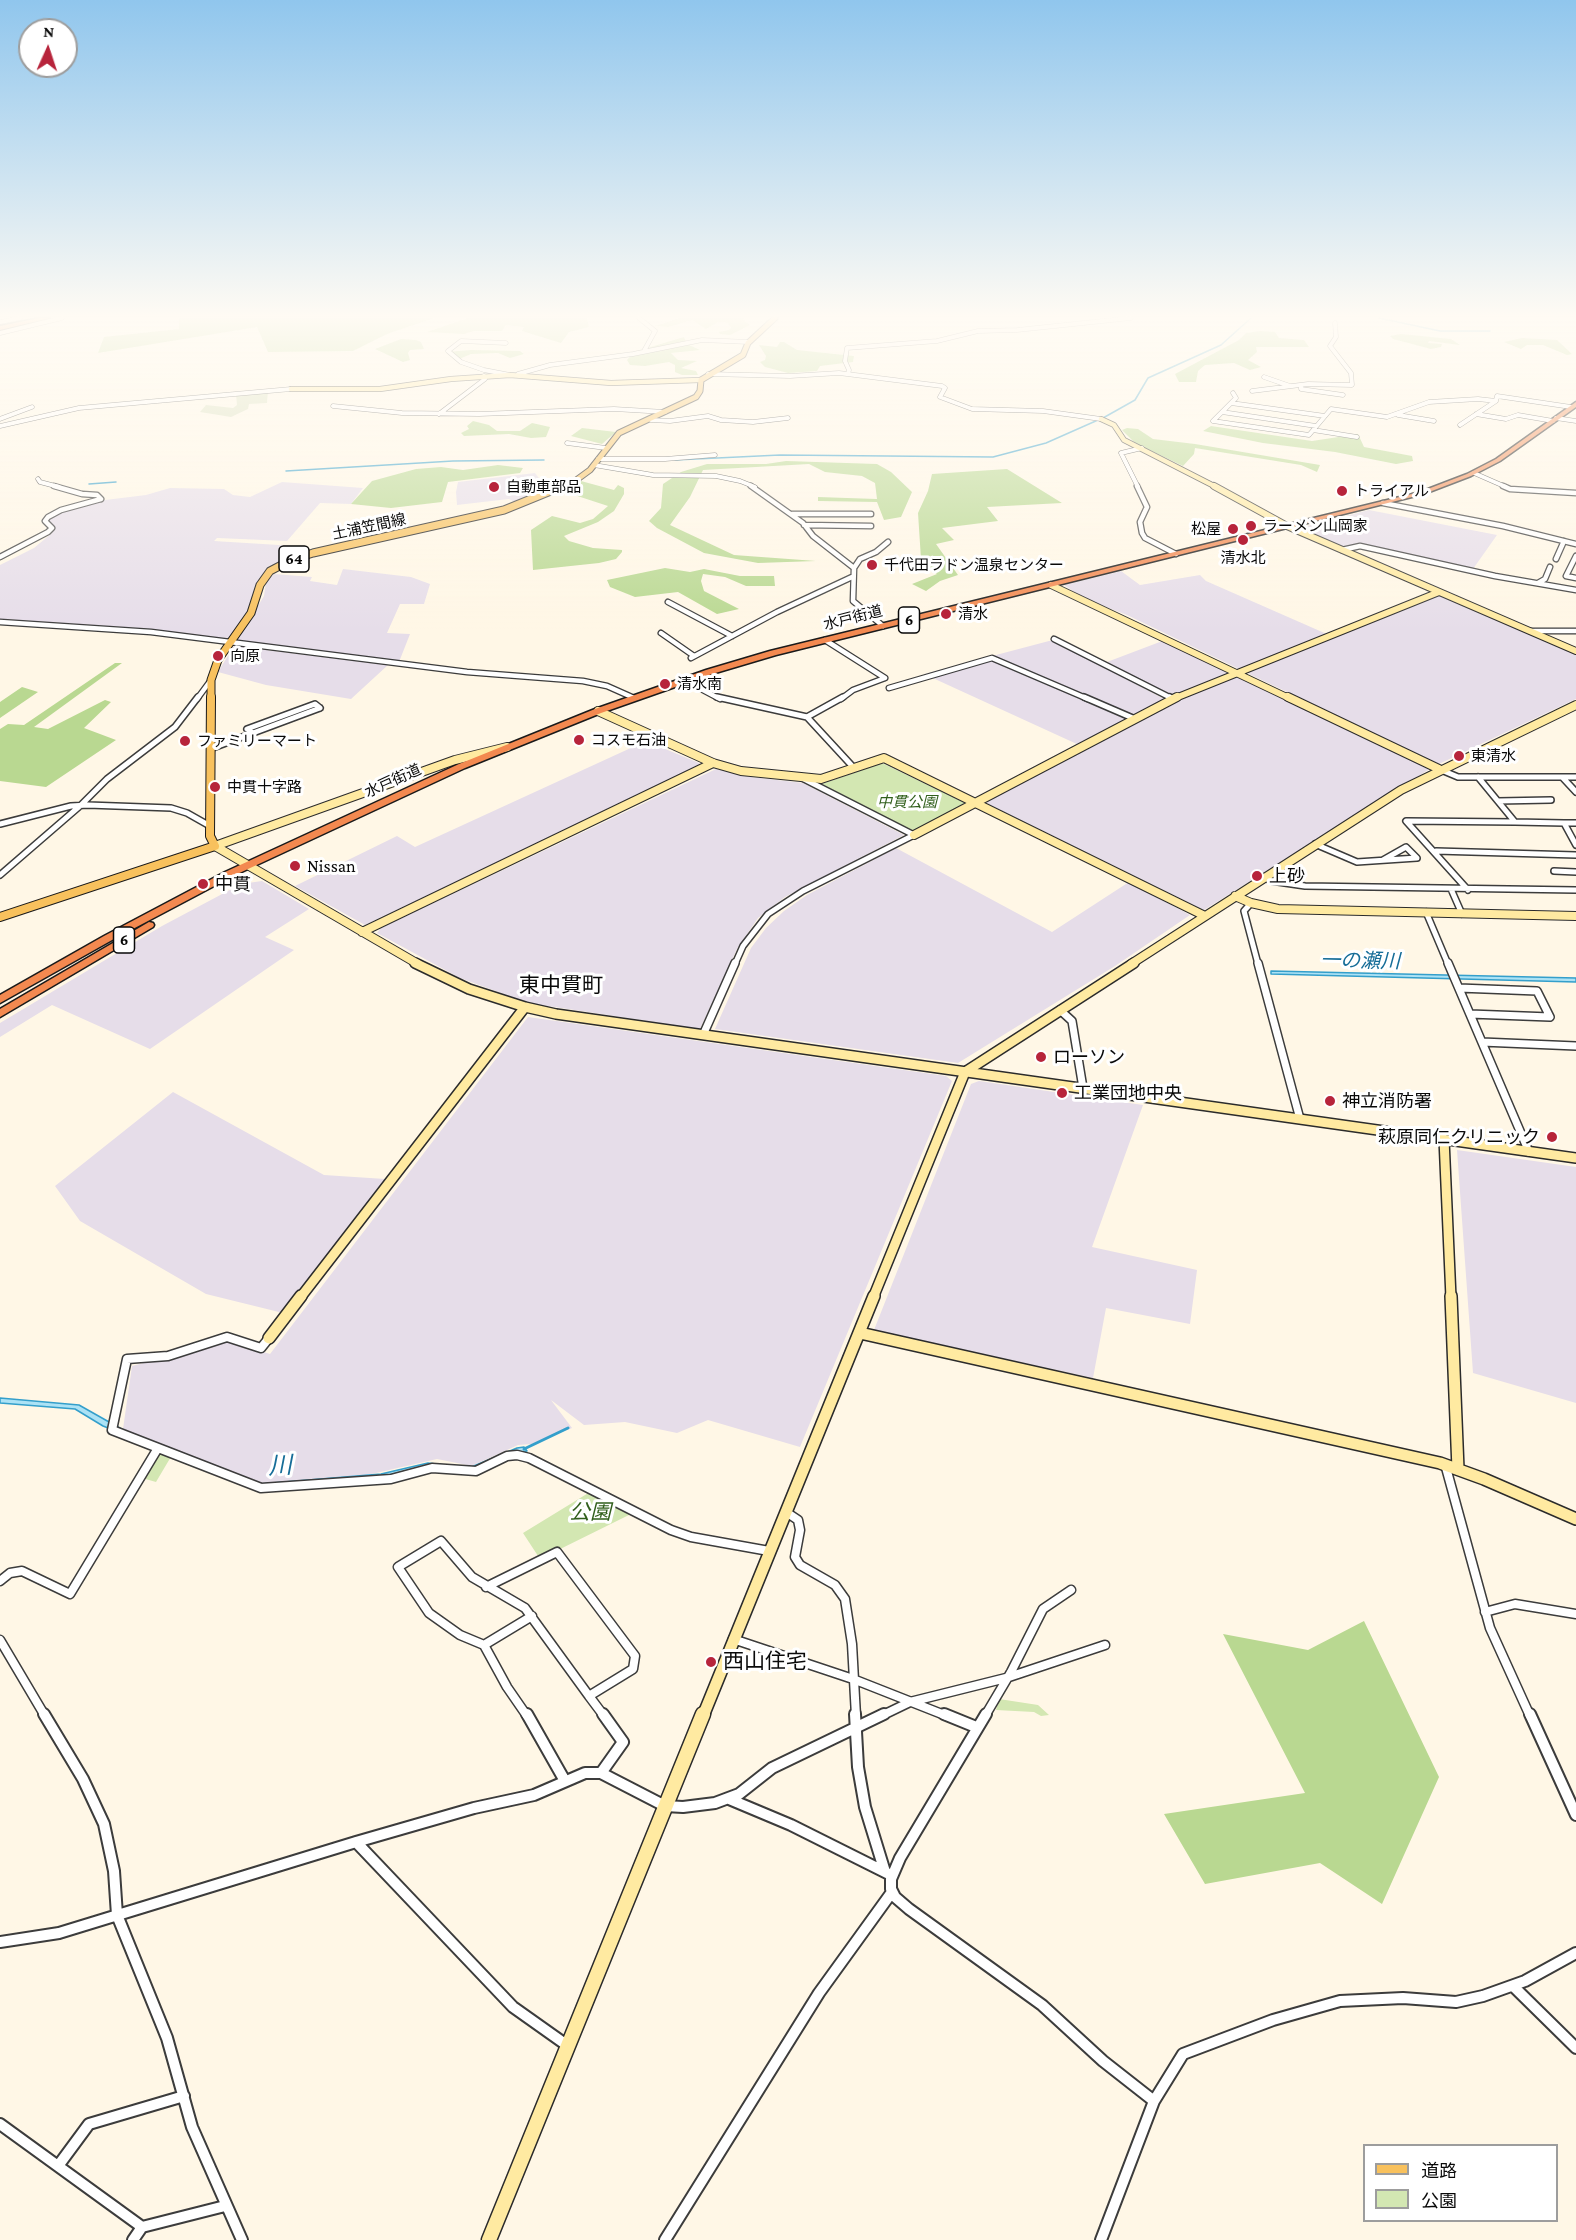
<!DOCTYPE html>
<meta charset="utf-8">
<style>
body{margin:0}
#map{position:relative;width:1576px;height:2240px;overflow:hidden;background:#fff7e6;font-family:"Crimson Pro","Noto Sans JP",serif}
canvas{display:block}
.legend{position:absolute;left:1363px;top:2144px;width:195px;height:78px;box-sizing:border-box;background:#fff;border:2px solid #9d9d9d;margin:0;padding:8px 10px;list-style:none;font-size:18px;color:#090909}
.legend li{display:flex;align-items:center;gap:12px;height:30px}
.legend b{width:30px;border:2px solid #9d9d9d}
.north{position:absolute;left:18px;top:18px;width:60px;height:60px;box-sizing:border-box;background:#fff;border:2px solid #9d9d9d;border-radius:50%;rotate:3deg;font-size:16px;font-weight:700;line-height:24px;text-align:center;color:#090909}
.north::after{content:'';display:block;margin:auto;width:21px;height:27px;background:#b7243b;clip-path:polygon(50% 0,100% 100%,50% 72%,0 100%)}
</style>
<div id="map">
<canvas width="1576" height="2240"></canvas>
<ul class="legend">
<li><b style="height:8px;background:#f8c15d"></b>道路</li>
<li><b style="height:16px;background:#d3e7b2"></b>公園</li>
</ul>
<div class="north">N</div>
</div>
<script>
const c = document.querySelector('canvas').getContext('2d');
c.lineJoin = 'round';
function paint(path, color) { c.fillStyle = color; c.fill(path, 'evenodd'); }
const poly = rows => new Path2D(rows.map(r => 'M' + r).join(''));
function stroke(path, color, width, dash) { c.strokeStyle = color; c.lineWidth = width; c.lineCap = dash ? 'butt' : 'round'; c.setLineDash(dash || []); c.stroke(path); }
function label(font, color, halo, rows, align = 'center') {
  c.font = font + ' "Crimson Pro","Noto Sans JP",serif'; c.lineWidth = 6; c.setLineDash([]); c.textBaseline = 'middle'; c.strokeStyle = halo; c.fillStyle = color; for (const [text, x, y, turn = 0] of rows) {
    c.save(); c.translate(x, y); c.rotate((+turn || 0) * Math.PI / 180); c.textAlign = isNaN(turn) ? turn : align; if (halo) c.strokeText(text, 0, 0); c.fillText(text, 0, 0); c.restore();
  }
}
paint(poly([
 [535,473,549,491,517,503,509,499,457,505,456,492,458,482],
 [282,482,363,488,351,504,320,503,287,541,217,538,214,541,295,546,283,562,267,570,259,580,253,604,228,639,136,628,0,619,0,565,34,548,52,533,54,528,48,521,52,516,62,511,105,500,146,495,170,488,224,489,233,495,250,497],
 [1369,510,1497,535,1473,569,1365,545,1345,548,1304,530,1303,527],
 [343,569,411,577,430,584,424,604,400,604,387,633,410,634,399,662,236,642,264,596,266,582,274,574,312,577,310,581,337,585],
 [1121,571,1140,585,1200,575,1206,581,1329,635,1241,670,1127,615,1085,599,1064,585],
 [1439,595,1576,654,1576,699,1439,764,1249,674,1248,671],
 [1165,640,1234,672,1171,696,1107,662],
 [1049,641,1055,641,1166,700,1079,745,924,674],
 [234,646,388,665,351,699,266,685,218,672],
 [1240,675,1433,767,1204,910,988,804,986,798,1170,703],
 [646,741,699,763,699,767,365,925,295,886,397,836,415,847],
 [716,769,751,777,803,783,904,835,785,897,758,918,737,949,700,1029,528,1003,460,978,377,933,381,928],
 [896,848,1052,932,1129,882,1190,915,1115,966,958,1063,715,1029,751,948,766,928,784,911,807,895],
 [262,881,309,909,265,937,294,950,150,1049,52,1005,0,1037,0,1023,162,926,241,884],
 [528,1017,946,1076,952,1081,800,1447,708,1420,677,1433,625,1422,584,1425,551,1400,572,1428,532,1444,518,1445,472,1466,437,1459,367,1475,264,1484,123,1429,132,1366,228,1341,270,1354],
 [979,1081,1143,1105,1092,1247,1197,1270,1190,1324,1106,1308,1093,1378,874,1330,971,1084],
 [173,1092,324,1175,385,1179,283,1313,206,1294,80,1221,55,1186],
 [1457,1150,1576,1167,1576,1403,1473,1373]
]), '#e6dde9');
paint(poly([
 [882,763,965,803,912,832,822,784],
 [159,1450,172,1455,156,1482,142,1478],
 [590,1492,633,1513,540,1559,523,1533],
 [999,1699,1038,1705,1049,1715,1041,1716,1034,1712,996,1710]
]), '#d3e7b2');
paint(poly([
 [179,318,434,318,387,334,353,351,268,352,257,327,98,353,104,337,179,329],
 [468,318,587,318,589,327,569,332,561,343,522,331,524,327,506,325,502,331,474,331,464,334,427,332],
 [680,318,744,318,743,320,750,325,730,335,720,334,719,332,729,330,731,328,728,323,724,322,718,322,706,329,692,320,668,327,655,326],
 [1260,331,1275,332,1279,338,1304,340,1309,347,1256,347,1257,352,1248,360,1261,367,1250,370,1234,363,1205,365,1198,371,1196,382,1179,382,1175,374,1239,340,1246,333],
 [1401,334,1451,339,1460,345,1429,341,1428,343,1442,344,1441,347,1431,349,1393,339,1390,336],
 [684,337,687,344,700,350,671,353,678,360,697,361,681,368,696,371,698,375,682,375,675,372,675,365,669,362,645,366,630,365,627,360,634,352],
 [1522,338,1557,340,1572,354,1567,355,1543,345,1527,345,1521,349,1504,342],
 [401,339,416,340,421,342,424,349,410,350,408,353,410,360,403,362,375,349],
 [780,342,784,342,797,350,854,356,853,362,820,366,817,371,788,373,765,367,760,362,765,360,766,356,759,345,777,347],
 [471,350,520,351,524,354,510,358,498,353,471,354,457,360,446,352],
 [473,421,489,425,497,431,520,431,532,423,550,427,546,437,531,438,509,434,464,436,461,433,469,429,467,426],
 [1211,426,1312,441,1358,434,1364,447,1412,456,1413,461,1396,464,1335,452,1263,443,1203,431],
 [582,428,616,432,602,444,571,436],
 [1127,428,1138,429,1153,439,1195,444,1320,465,1317,472,1301,465,1195,448,1194,454,1183,466,1135,443,1122,430],
 [786,461,877,464,891,472,912,492,901,517,884,520,877,502,818,501,818,497,877,499,875,483,862,476,825,472,809,464,703,470,690,497,670,525,734,555,816,561,758,563,704,553,657,528,649,521,661,508,663,484,681,472,707,464,766,464],
 [498,465,523,468,520,473,448,482,442,502,391,508,351,504,372,481,416,469,441,467,463,470],
 [1007,469,1062,503,987,507,998,521,942,528,954,540,936,544,958,575,940,581,926,591,912,584,937,574,921,559,918,513,928,491,932,474],
 [581,481,614,490,618,485,624,488,624,494,614,511,598,522,564,536,569,541,593,548,622,550,622,552,616,559,599,563,533,570,531,530,552,516,580,523,593,519,608,506,562,491],
 [665,568,690,572,704,569,740,576,774,576,775,586,746,586,725,577,703,574,701,581,704,591,739,609,717,614,678,592,635,597,610,587,607,580],
 [115,663,122,663,34,727,48,729,105,700,111,702,84,728,116,740,46,787,0,781,0,729,8,724,24,725],
 [22,687,38,692,0,718,0,702],
 [1364,1621,1439,1777,1382,1904,1320,1863,1205,1884,1164,1814,1305,1793,1223,1634,1308,1650]
]), '#b9d891');
paint(poly([
 [268,391,267,403,249,404,248,409,231,417,200,412,206,405,233,408,237,405,236,394]
]), '#d6deba');
const water = poly([
 [1271,971,1576,978,1576,982,1271,974,1271,971],
 [0,1398,79,1405,125,1431,260,1484,381,1474,428,1463,469,1468,517,1448,524,1447,527,1451,503,1455,472,1470,427,1468,388,1477,259,1487,103,1426,75,1409,0,1403,0,1398]
]);
paint(water, '#ace2f5');
stroke(water, '#349fcb', 1.5);
stroke(poly([
 [1379,318,1440,331,1490,331],
 [1103,418,1135,400,1148,378,1221,345,1251,318],
 [675,460,780,455,993,457,1046,443,1098,420],
 [286,471,453,461,544,460],
 [89,484,116,482]
]), '#349fcb', 1.5);
stroke(poly([
 [524,1449,568,1428]
]), '#349fcb', 3);
stroke(poly([
 [18,319,30,323]
]), '#dad3c5', 4, [4, 1.5]);
const streetFar5 = poly([
 [639,318,655,331,644,351],
 [0,322,20,318],
 [0,333,62,318],
 [506,343,461,341,448,351,461,362,484,370,510,375],
 [518,374,550,365,633,354,702,340,749,342],
 [708,374,790,376,839,373,942,386,945,388,940,397,972,409,1043,411,1101,419],
 [848,374,849,370,845,361,847,348,937,341,978,331,1017,330,1131,318],
 [1264,377,1290,386],
 [1301,385,1301,389,1343,395],
 [1252,391,1308,384,1352,385,1351,373,1330,346,1336,337,1335,323],
 [1233,393,1236,398,1213,421,1309,435,1331,409,1387,417,1429,402,1478,399,1496,401],
 [1231,403,1325,416],
 [333,406,402,413,479,414,614,409,665,412],
 [1222,412,1316,426],
 [439,414,485,379,484,376],
 [1476,414,1506,419,1518,415,1553,421],
 [1398,415,1434,421],
 [1556,418,1576,421],
 [0,419,32,407],
 [651,420,670,421,708,416,721,420,753,422,788,418],
 [1460,425,1496,401,1497,396,1571,407],
 [0,426,79,408,291,389],
 [1313,430,1357,437],
 [567,443,606,448],
 [598,459,665,459,715,455],
 [594,465,653,475,716,476,740,481,755,487],
 [1474,473,1506,487],
 [38,479,40,482,59,487],
 [1138,487,1121,453,1142,448]
]);
const streetFar4 = poly([
 [54,486,82,494,97,495,101,499],
 [751,486,803,523,813,536,854,568,853,601,883,626],
 [1137,486,1147,507,1140,522,1142,533,1145,538,1176,554],
 [1503,486,1510,489,1576,493],
 [1383,503,1503,526,1576,544],
 [792,514,871,514],
 [804,525,871,526],
 [1342,550,1360,546,1495,576,1576,590],
 [1576,556,1566,576,1576,578],
 [0,557,48,532,52,528,45,521,48,517,61,510,101,499],
 [1556,559,1564,541],
 [854,568,860,559,876,552,888,542],
 [1538,583,1545,579,1550,567],
 [668,602,732,636],
 [0,622,151,632,467,672,583,681,607,686,634,698],
 [1530,631,1576,631],
 [661,633,694,656],
 [1054,639,1173,699],
 [825,640,885,678],
 [691,658,777,612,852,577],
 [684,680,720,699],
 [889,688,992,658,1088,699],
 [197,699,211,680],
 [841,699,853,690,885,678]
]);
const streetFar3 = poly([
 [717,697,807,717,854,768],
 [1084,697,1135,719],
 [1170,697,1173,699],
 [807,717,843,697],
 [253,733,247,729,315,704,320,708],
 [210,749,320,708],
 [1439,769,1458,777,1576,777],
 [1478,777,1515,822,1564,823,1576,845],
 [802,778,914,835],
 [1563,778,1576,792],
 [1498,801,1551,800],
 [1564,823,1576,823],
 [0,824,71,806,88,805,171,808,187,813,210,826],
 [1315,844,1357,862,1417,858,1406,847,1383,860],
 [1436,851,1576,855],
 [1554,871,1576,872],
 [0,875,81,805,107,779,175,727,198,697],
 [1264,877,1271,881,1305,886,1576,890],
 [1451,889,1462,914],
 [1468,890,1406,821,1515,822],
 [1251,903,1244,911,1258,964],
 [1426,912,1448,964],
 [735,964,743,946,768,914,803,891,914,835]
]);
const streetFar2 = poly([
 [1258,963,1300,1119],
 [1448,963,1529,1152],
 [1459,988,1537,991,1550,1017,1470,1014],
 [1060,1010,1072,1021,1083,1088],
 [703,1035,735,963],
 [1482,1042,1576,1046]
]);
const streetFar1 = poly([
 [269,1338,261,1348,227,1337,168,1356,127,1359,112,1430,261,1488,391,1479,432,1468,476,1471,507,1456,517,1455,529,1458,671,1530,691,1537,769,1551],
 [1445,1464,1490,1628,1530,1716],
 [786,1512,798,1520,800,1530,795,1557,800,1565,835,1585,845,1599,852,1644,856,1716],
 [0,1581,10,1573,22,1571,70,1594,158,1448],
 [486,1587,557,1552,635,1656,633,1669,589,1696,604,1716],
 [1485,1612,1515,1604,1576,1614],
 [733,1639,853,1679,947,1716],
 [0,1640,45,1716],
 [484,1645,532,1616],
 [527,1716,507,1687,484,1645,460,1635,429,1613,398,1567,441,1541,472,1577,525,1608,589,1696],
 [881,1716,910,1702,1006,1678,1105,1645],
 [985,1716,1011,1672,1043,1609,1071,1590]
]);
const street = poly([
 [44,1714,83,1779,104,1824,114,1871,117,1915,167,2038,192,2127,242,2240],
 [527,1714,565,1781],
 [855,1714,858,1767,865,1807,885,1872],
 [944,1714,976,1727],
 [986,1714,900,1858,891,1879,891,1889,895,1897,909,1909,1042,2005,1103,2061,1154,2101,1183,2054,1273,2020,1340,2001,1403,1998,1456,2002,1483,1996,1525,1981,1576,1953],
 [1530,1714,1576,1815],
 [601,1773,623,1742,603,1714],
 [729,1799,791,1825,887,1873],
 [356,1842,513,2007,568,2046],
 [0,1942,59,1933,356,1842,474,1808,534,1795,585,1773,601,1773,665,1806,683,1807,715,1803,739,1794,772,1768,884,1714],
 [1513,1986,1576,2048],
 [0,2124,142,2227,133,2240],
 [58,2166,89,2124,184,2096],
 [142,2227,225,2206],
 [665,2240,819,1993,892,1892],
 [1101,2240,1154,2101]
]);
const secondaryFar5 = poly([
 [291,389,380,389,451,379,510,375,611,383,700,380],
 [1101,419,1114,425,1124,440,1216,487]
]);
const secondaryFar4 = poly([
 [1214,486,1287,526,1576,651],
 [1051,585,1291,699],
 [1173,699,1439,592]
]);
const secondaryFar3 = poly([
 [1288,697,1439,769],
 [598,711,713,763,741,771,821,779,884,758,1205,916],
 [914,835,1177,697],
 [215,846,418,964],
 [215,846,455,760,507,747],
 [1235,896,1251,903,1278,909,1576,916],
 [362,932,713,763],
 [1131,964,1401,790,1576,705]
]);
const secondaryFar2 = poly([
 [415,963,469,989,525,1007,556,1014,1576,1158],
 [1444,1139,1451,1298],
 [300,1298,525,1007],
 [873,1298,965,1072,1134,963]
]);
const secondaryFar1 = poly([
 [1451,1296,1458,1469],
 [860,1333,1440,1463,1484,1479,1576,1519],
 [269,1338,301,1296],
 [703,1716,874,1296]
]);
const secondary = poly([
 [489,2240,703,1714]
]);
const primaryFar2 = poly([
 [559,487,575,481,590,470,619,433,696,397,700,391,701,380,743,355,748,343,775,318]
]);
const primaryFar1 = poly([
 [211,699,211,680,218,660,251,613,260,585,270,571,291,560,313,553,504,510,563,486]
]);
const primary = poly([
 [0,917,215,846,210,836,211,697]
]);
const highway = poly([
 [39,318,50,318,0,330,0,326,39,318],
 [1576,402,1576,407,1500,461,1471,476,1424,494,776,655,712,674,601,713,465,768,233,876,112,940,0,1003,0,995,104,936,225,872,459,764,595,709,706,670,770,651,1420,492,1467,474,1496,459,1576,402],
 [149,922,153,923,154,925,153,927,0,1017,0,1009,149,922]
]);
stroke(streetFar5, '#3c3c3c', 5);
stroke(streetFar4, '#3c3c3c', 7);
stroke(streetFar3, '#3c3c3c', 8);
stroke(streetFar2, '#3c3c3c', 10);
stroke(streetFar1, '#3c3c3c', 11);
stroke(street, '#3c3c3c', 14);
stroke(secondaryFar5, '#2b2b2b', 6);
stroke(secondaryFar4, '#2b2b2b', 8);
stroke(secondaryFar3, '#2b2b2b', 10);
stroke(secondaryFar2, '#2b2b2b', 12);
stroke(secondaryFar1, '#2b2b2b', 14);
stroke(secondary, '#2b2b2b', 17);
stroke(primaryFar2, '#1a1a1a', 7);
stroke(primaryFar1, '#1a1a1a', 9);
stroke(primary, '#1a1a1a', 10);
stroke(highway, '#1a1a1a', 3);
stroke(streetFar5, '#fff', 4);
stroke(streetFar4, '#fff', 4.5);
stroke(streetFar3, '#fff', 5);
stroke(streetFar2, '#fff', 7);
stroke(streetFar1, '#fff', 8);
stroke(street, '#fff', 10);
stroke(secondaryFar5, '#ffeaa1', 4.5);
stroke(secondaryFar4, '#ffeaa1', 6);
stroke(secondaryFar3, '#ffeaa1', 8);
stroke(secondaryFar2, '#ffeaa1', 9);
stroke(secondaryFar1, '#ffeaa1', 11);
stroke(secondary, '#ffeaa1', 14);
stroke(primaryFar2, '#f8c15d', 5);
stroke(primaryFar1, '#f8c15d', 7);
stroke(primary, '#f8c15d', 8);
paint(highway, '#f38950');
const sky = c.createLinearGradient(0, 0, 0, 632);
sky.addColorStop(0, '#90c6ed');
sky.addColorStop(0.5, '#fffbf4');
sky.addColorStop(1, '#fffbf400');
c.fillStyle = sky;
c.fillRect(0, 0, 1576, 632);
for (const [x, y, r, color] of [
 [494,487,6,"#b7243b"],
 [1342,491,6,"#b7243b"],
 [1251,526,6,"#b7243b"],
 [1233,529,6,"#b7243b"],
 [1243,540,6,"#b7243b"],
 [872,565,6,"#b7243b"],
 [946,614,6,"#b7243b"],
 [218,656,6,"#b7243b"],
 [665,684,6,"#b7243b"],
 [579,740,6,"#b7243b"],
 [185,741,6,"#b7243b"],
 [1459,756,6,"#b7243b"],
 [215,787,6,"#b7243b"],
 [295,866,6,"#b7243b"],
 [1257,876,6,"#b7243b"],
 [203,884,6,"#b7243b"],
 [1041,1057,6,"#b7243b"],
 [1062,1093,6,"#b7243b"],
 [1330,1101,6,"#b7243b"],
 [1552,1137,6,"#b7243b"],
 [711,1662,6,"#b7243b"]
]) { const dot = new Path2D(); dot.arc(x, y, r, 0, 2 * Math.PI); c.fillStyle = color; c.fill(dot); stroke(dot, '#fff', 2); }
label('15px', '#090909', '#fff', [
 ["自動車部品",506,487],
 ["トライアル",1354,491],
 ["ラーメン山岡家",1263,526],
 ["松屋",1221,529,"right"],
 ["清水北",1243,558,"center"],
 ["千代田ラドン温泉センター",884,565],
 ["清水",958,614],
 ["向原",230,656],
 ["清水南",677,684],
 ["コスモ石油",591,740],
 ["ファミリーマート",197,741],
 ["東清水",1471,756],
 ["中貫十字路",227,787]
], 'left');
label('15px', '#090909', '#fff', [
 ["土浦笠間線",369,527,-12],
 ["水戸街道",853,618,-14],
 ["水戸街道",393,781,-24]
]);
label('italic 15px', '#315f1c', '#fff', [
 ["中貫公園",907,802]
]);
for (const [x, y, w] of [
 [294,559,30],
 [909,620,21],
 [124,940,21]
]) { const box = new Path2D(); box.roundRect(x - w / 2, y - 13, w, 26, 4.5); c.fillStyle = '#fff'; c.fill(box); stroke(box, '#090909', 1.5); }
label('bold 16px', '#090909', null, [
 ["64",294,559],
 ["6",909,620],
 ["6",124,940]
]);
label('18px', '#090909', '#fff', [
 ["Nissan",307,866],
 ["上砂",1269,876],
 ["中貫",215,884],
 ["ローソン",1053,1057],
 ["工業団地中央",1074,1093],
 ["神立消防署",1342,1101],
 ["萩原同仁クリニック",1540,1137,"right"]
], 'left');
label('italic 20px', '#166d98', '#fff', [
 ["一の瀬川",1360,961,1]
]);
label('21px', '#090909', '#fff', [
 ["東中貫町",561,986]
]);
label('italic 21px', '#315f1c', '#fff', [
 ["公園",590,1513]
]);
label('21px', '#090909', '#fff', [
 ["西山住宅",723,1662]
], 'left');
label('italic 24px', '#166d98', '#fff', [
 ["川",280,1466,-3]
]);
</script>
